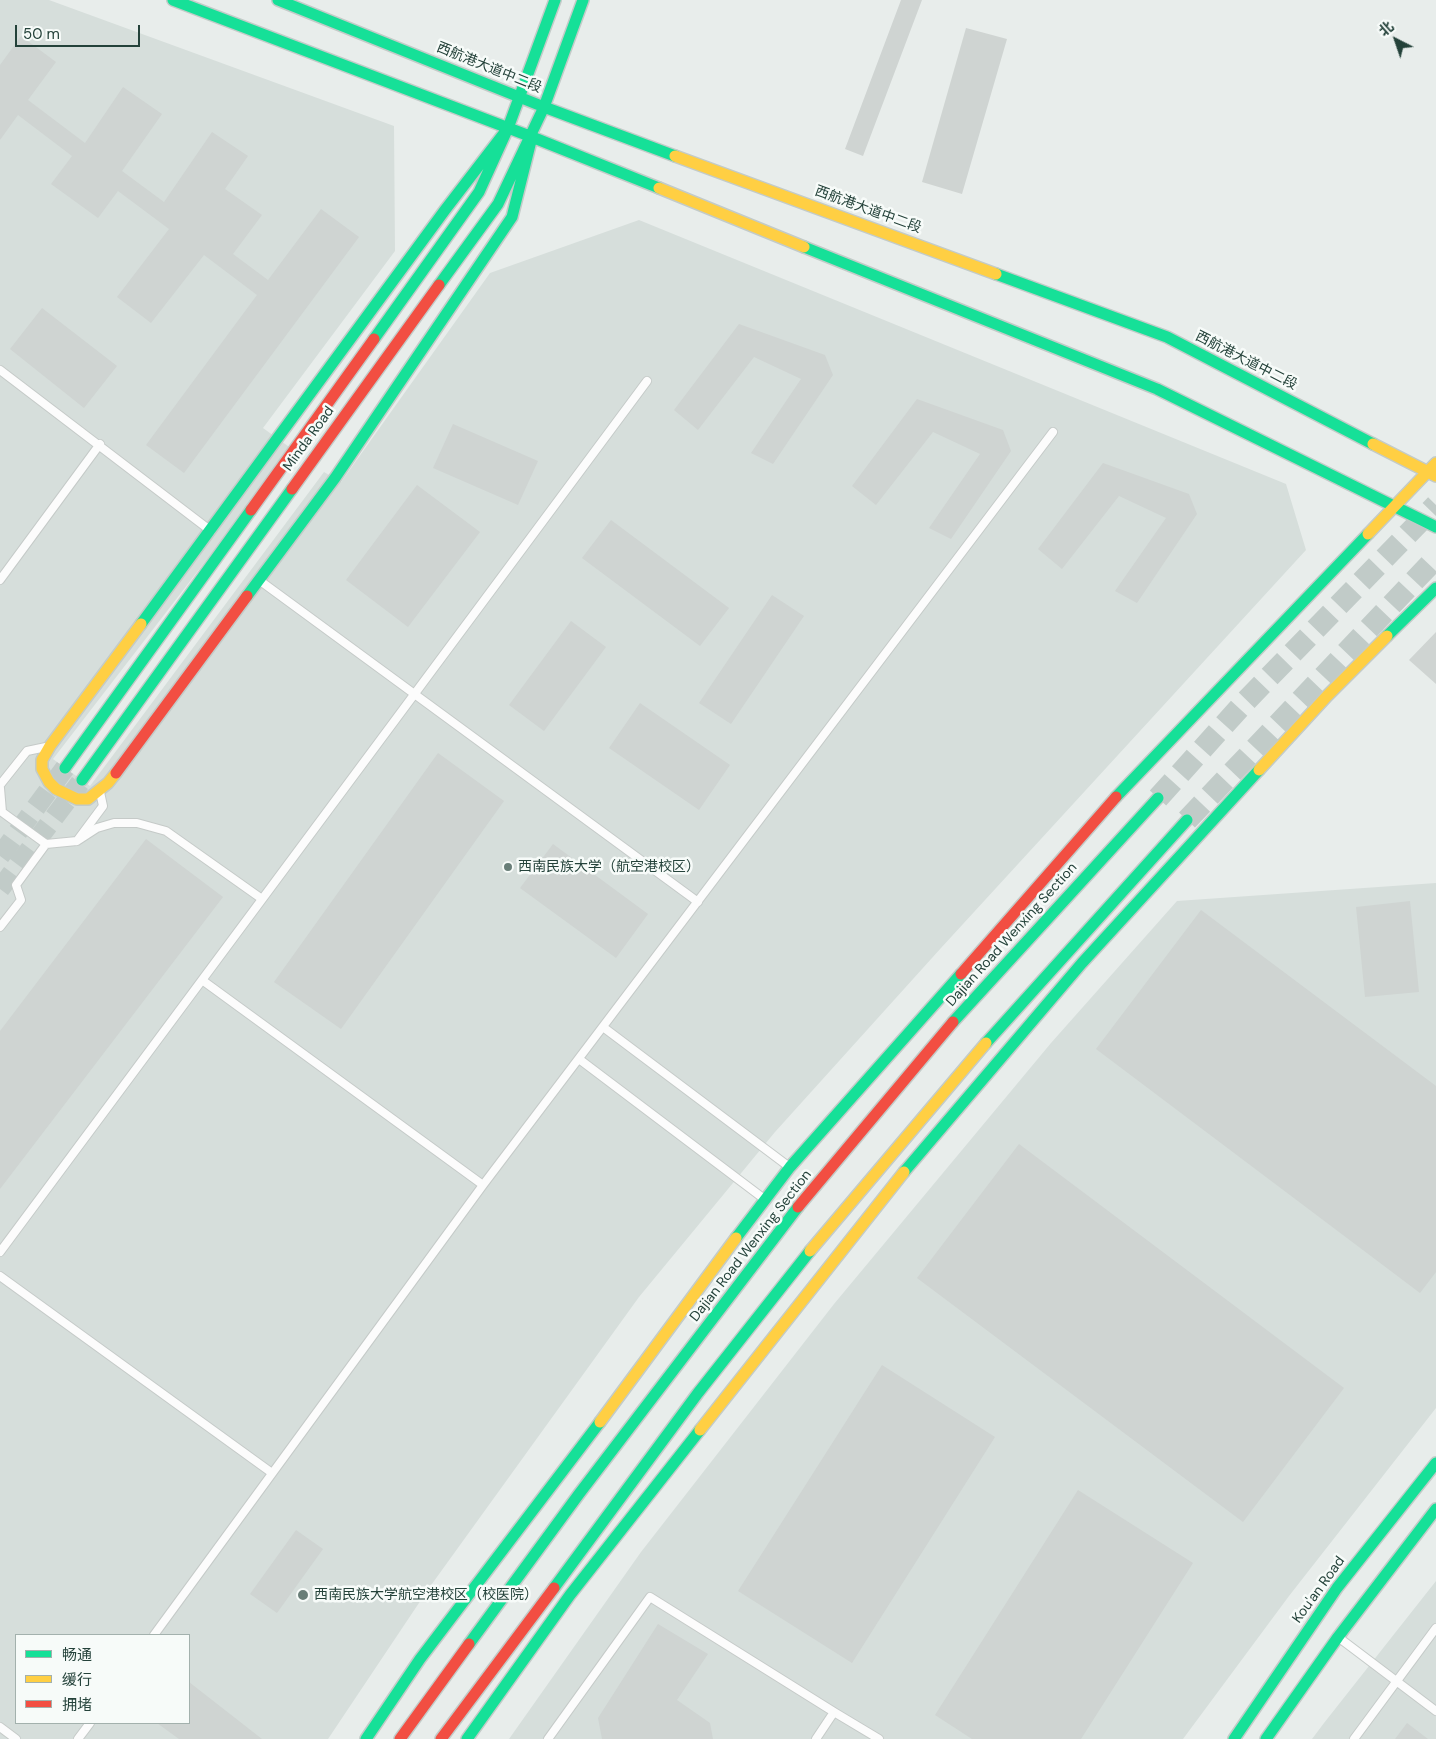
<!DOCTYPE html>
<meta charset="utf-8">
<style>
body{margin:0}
#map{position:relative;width:1436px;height:1739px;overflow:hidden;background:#e8edeb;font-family:"DM Sans","Noto Sans SC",sans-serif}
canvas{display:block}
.legend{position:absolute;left:15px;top:1634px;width:175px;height:90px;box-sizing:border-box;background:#f7fbf9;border:1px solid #a3b1ad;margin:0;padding:6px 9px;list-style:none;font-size:15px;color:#24423a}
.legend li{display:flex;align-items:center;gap:10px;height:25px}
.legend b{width:25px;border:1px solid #a3b1ad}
.north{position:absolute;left:1371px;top:15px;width:50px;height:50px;-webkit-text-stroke:4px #f7fbf9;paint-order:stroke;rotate:319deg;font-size:14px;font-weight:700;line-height:20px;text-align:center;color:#24423a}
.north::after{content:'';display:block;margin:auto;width:18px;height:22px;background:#24423a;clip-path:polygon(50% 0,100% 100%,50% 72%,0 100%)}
.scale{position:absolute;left:15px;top:25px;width:125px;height:22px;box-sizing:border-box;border:2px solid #24423a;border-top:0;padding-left:6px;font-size:15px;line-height:18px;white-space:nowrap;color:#24423a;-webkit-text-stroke:4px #f7fbf9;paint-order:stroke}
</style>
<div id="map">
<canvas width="1436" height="1739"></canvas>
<ul class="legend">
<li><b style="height:6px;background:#16e098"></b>畅通</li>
<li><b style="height:6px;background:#ffcf43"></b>缓行</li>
<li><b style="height:6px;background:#f24e42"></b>拥堵</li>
</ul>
<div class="north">北</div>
<div class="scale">50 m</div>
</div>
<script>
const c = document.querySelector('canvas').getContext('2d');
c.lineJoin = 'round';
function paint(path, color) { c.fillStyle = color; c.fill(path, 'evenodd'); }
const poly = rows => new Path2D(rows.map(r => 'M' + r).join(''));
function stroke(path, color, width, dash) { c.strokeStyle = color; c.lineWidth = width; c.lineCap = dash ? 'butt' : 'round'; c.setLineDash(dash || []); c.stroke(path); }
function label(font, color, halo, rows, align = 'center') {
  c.font = font + ' "DM Sans","Noto Sans SC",sans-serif'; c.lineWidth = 5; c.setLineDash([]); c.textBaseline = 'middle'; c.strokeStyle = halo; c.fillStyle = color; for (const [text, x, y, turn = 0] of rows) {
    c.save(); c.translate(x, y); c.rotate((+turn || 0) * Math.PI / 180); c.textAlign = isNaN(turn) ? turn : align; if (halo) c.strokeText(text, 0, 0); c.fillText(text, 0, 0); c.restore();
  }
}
paint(poly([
 [0,0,49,0,394,126,395,251,263,428,292,449,53,759,90,786,324,472,341,482,490,273,639,220,1286,484,1306,550,941,948,775,1132,639,1297,429,1588,328,1739,0,1739],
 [16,1635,189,1635,189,1723,16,1723],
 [1436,883,1436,1408,1289,1596,1183,1739,509,1739,641,1552,834,1304,1051,1043,1177,901],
 [1436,1581,1436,1739,1312,1739,1324,1723]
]), '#d6dedb');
paint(poly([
 [901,0,922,0,863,156,845,149],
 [966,28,1007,39,962,194,922,182],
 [21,36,56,62,28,100,85,143,123,87,162,114,122,171,164,202,212,132,248,156,225,189,262,215,233,254,268,280,321,209,359,237,184,473,146,445,257,295,204,255,151,323,117,297,169,229,118,191,98,218,51,184,72,156,18,115,0,140,0,65],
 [42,308,117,366,84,408,10,349],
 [739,324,825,355,833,375,773,464,751,453,801,379,754,357,698,430,674,410],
 [917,399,1003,430,1011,451,951,539,929,528,980,454,933,432,876,505,852,486],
 [453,424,538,461,518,505,433,468],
 [1103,463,1189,494,1197,514,1137,603,1115,591,1166,518,1119,496,1062,569,1038,549],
 [417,485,480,532,408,627,346,580],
 [611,520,729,608,700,646,582,558],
 [772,595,804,616,731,724,699,703],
 [571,621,606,647,544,731,509,705],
 [1436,632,1436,684,1409,660],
 [640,703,730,765,699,810,609,748],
 [438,753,504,801,341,1029,274,982],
 [146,839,223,897,0,1189,0,1031],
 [553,844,648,914,616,958,520,888],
 [1410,901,1419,992,1365,997,1356,907],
 [1201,910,1436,1086,1436,1272,1420,1293,1096,1049],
 [1019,1144,1344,1388,1243,1522,917,1278],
 [882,1365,995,1437,852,1663,738,1591],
 [1078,1490,1193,1563,1081,1739,972,1739,935,1715],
 [296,1530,323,1549,277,1613,250,1594],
 [658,1624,708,1654,677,1700,710,1723,713,1739,602,1739,598,1718],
 [189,1682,262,1739,179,1739,157,1723,189,1723],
 [1407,1723,1428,1739,1395,1739]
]), '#cfd4d2');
stroke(poly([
 [0,856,65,768],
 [0,889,80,783]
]), '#c1cbc8', 20, [20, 10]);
stroke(poly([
 [1158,798,1243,704,1436,505],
 [1187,820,1436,558]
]), '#c1cbc8', 22, [22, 11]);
const lane = poly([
 [0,370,211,531],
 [0,580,100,444],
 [259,580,698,902],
 [0,785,27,751,46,747],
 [0,788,2,812,46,844,77,841,103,806,100,792],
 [77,841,97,828,114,823,137,823,166,831,262,899],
 [0,927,21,900,16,885,46,844],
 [202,980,483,1185],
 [603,1027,788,1166],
 [579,1059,763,1198],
 [0,1252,647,381],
 [0,1276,272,1473],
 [154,1635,483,1185,1053,432],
 [1338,1637,1436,1711],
 [834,1712,879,1739],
 [0,1727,16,1739],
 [78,1739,90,1723],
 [548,1739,650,1597,834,1712,816,1739],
 [1354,1739,1436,1628]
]);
const fast = poly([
 [173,0,532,137,659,188],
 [278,0,544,107,675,156],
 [804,247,1157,389,1436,527],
 [996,274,1167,337,1373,444],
 [439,285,498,204,544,107,583,0],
 [374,339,479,192,508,128,555,0],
 [247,596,335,478,512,217,532,137],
 [141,624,445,210,508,128],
 [1387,636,1436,588],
 [65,768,251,510],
 [82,780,292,489],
 [1116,797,1368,534],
 [953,1022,1158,798],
 [986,1043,1187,820],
 [904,1172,1082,963,1259,770],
 [736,1238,790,1167,961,974],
 [554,1588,698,1393,810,1251],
 [469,1644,579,1494,798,1207],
 [366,1739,420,1659,600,1422],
 [467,1739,570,1595,700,1430],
 [1234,1739,1337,1588,1436,1463],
 [1266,1739,1338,1637,1436,1509]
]);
const slow = poly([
 [675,156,996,274],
 [659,188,804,247],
 [1373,444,1436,476],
 [1368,534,1436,463],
 [1259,770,1327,696,1387,636],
 [116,773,108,783,88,799,77,799,56,789,49,782,42,769,42,760,50,746,141,624],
 [810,1251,986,1043],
 [600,1422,736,1238],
 [700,1430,904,1172]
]);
const jam = poly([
 [292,489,439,285],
 [251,510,374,339],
 [116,773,247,596],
 [961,974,1116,797],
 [798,1207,953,1022],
 [400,1739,469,1644],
 [441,1739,554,1588]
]);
stroke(lane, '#c5cac8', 10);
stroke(fast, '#c3cbc8', 14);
stroke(slow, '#c3cbc8', 14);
stroke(jam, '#c3cbc8', 14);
stroke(lane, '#fcfcfc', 8);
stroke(fast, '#16e098', 11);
stroke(slow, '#ffcf43', 11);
stroke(jam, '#f24e42', 11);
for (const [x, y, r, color] of [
 [508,867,5,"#697e78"],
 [303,1595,6,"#697e78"]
]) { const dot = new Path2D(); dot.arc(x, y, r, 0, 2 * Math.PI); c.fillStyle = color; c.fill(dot); stroke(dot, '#f7fbf9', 2); }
label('14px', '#24423a', '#f7fbf9', [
 ["西航港大道中二段",489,68,22],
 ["西航港大道中二段",868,210,20],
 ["西航港大道中二段",1246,361,27],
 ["Minda Road",309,439,-54],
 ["Dajian Road Wenxing Section",1012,935,-48],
 ["Dajian Road Wenxing Section",751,1246,-52],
 ["Kou'an Road",1319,1590,-54]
]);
label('14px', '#24423a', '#f7fbf9', [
 ["西南民族大学（航空港校区）",518,867],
 ["西南民族大学航空港校区（校医院）",314,1595]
], 'left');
</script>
